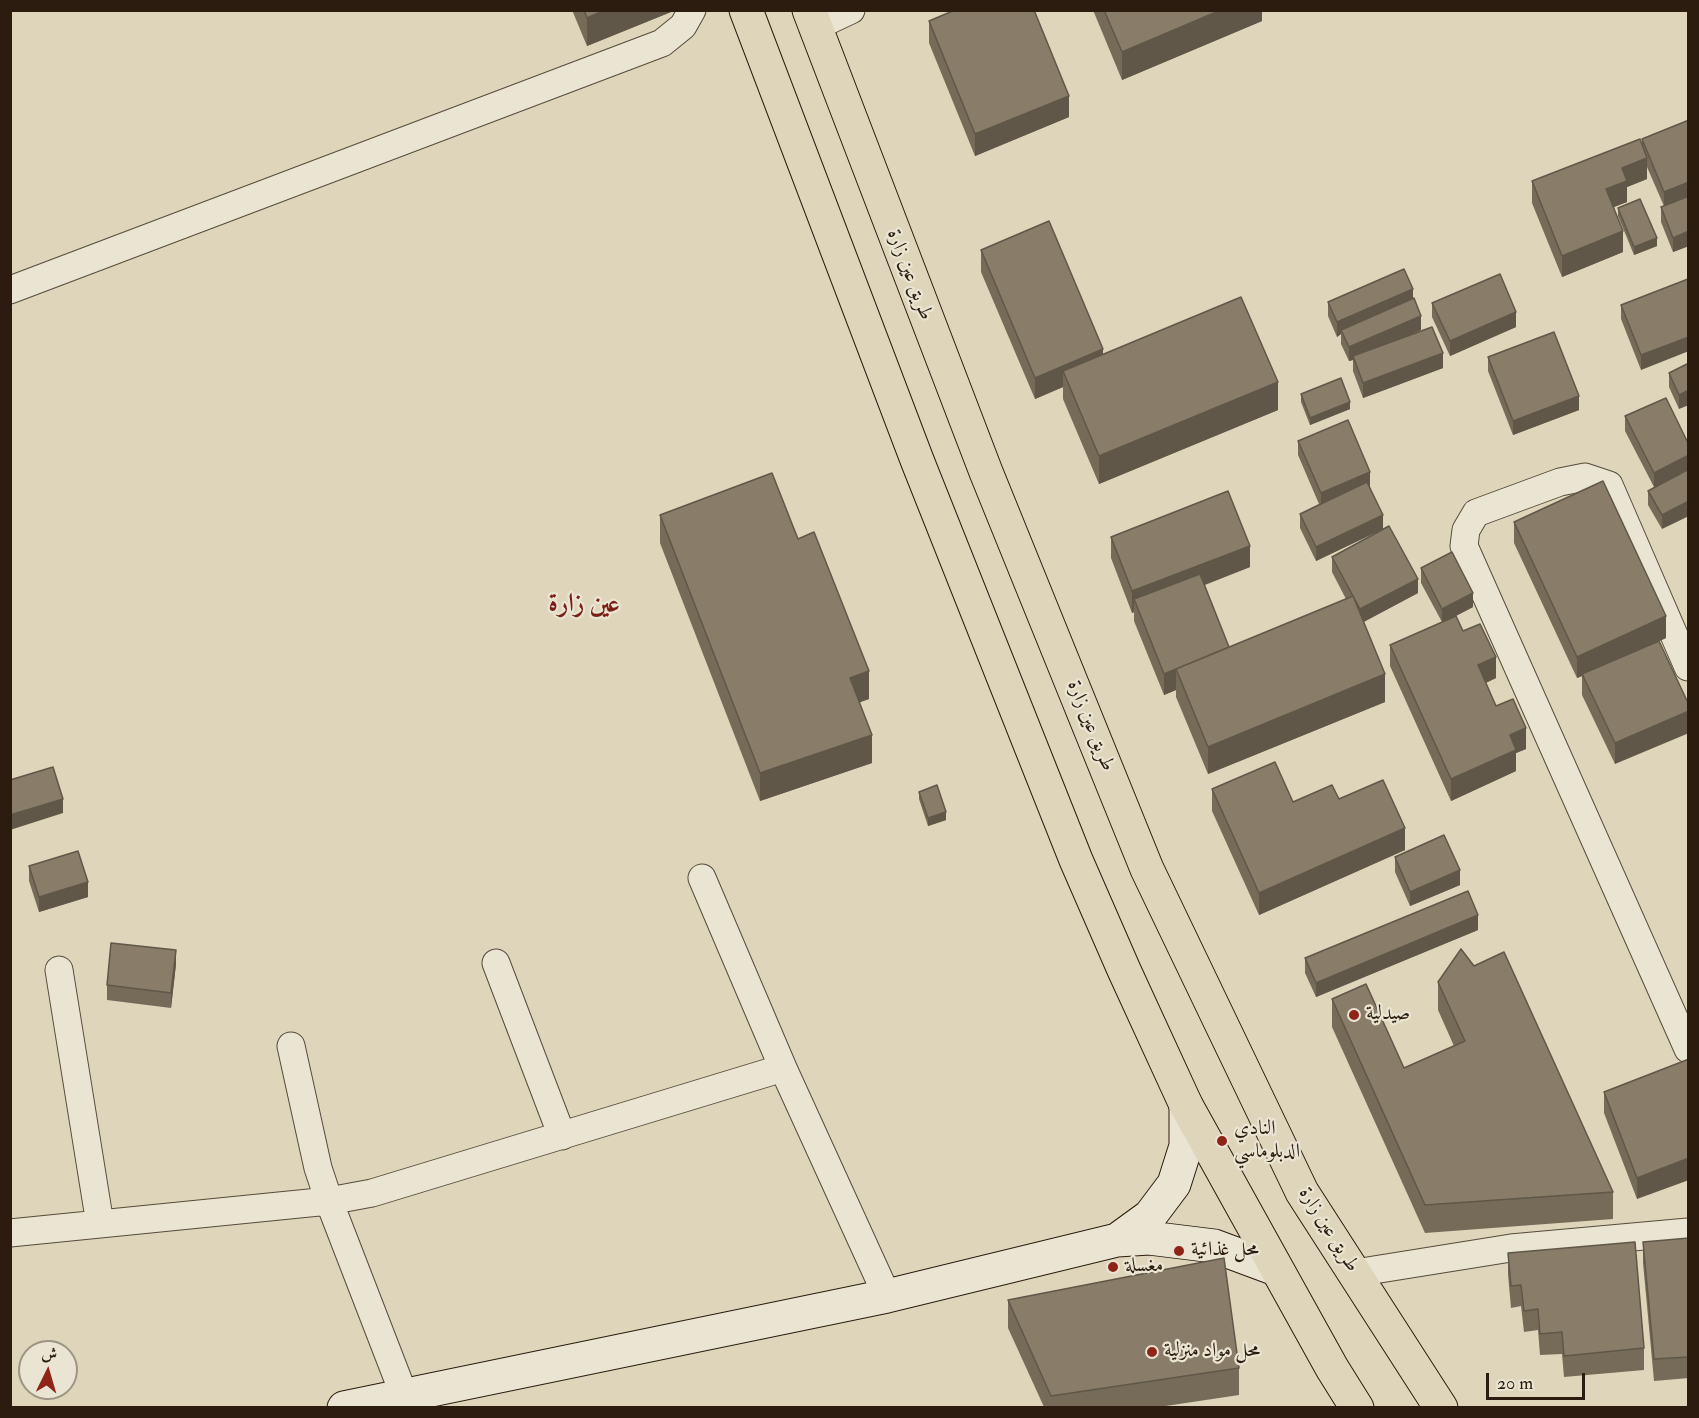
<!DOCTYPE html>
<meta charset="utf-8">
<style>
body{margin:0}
#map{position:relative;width:1699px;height:1418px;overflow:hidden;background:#ded5ba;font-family:"IM FELL Double Pica",Amiri,serif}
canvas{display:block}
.frame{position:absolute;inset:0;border:12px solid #2c1b0f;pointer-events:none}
.north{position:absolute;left:18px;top:1340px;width:60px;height:60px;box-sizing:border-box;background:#eae4d2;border:2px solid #9e9484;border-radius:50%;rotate:5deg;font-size:16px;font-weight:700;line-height:24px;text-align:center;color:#2c1b0f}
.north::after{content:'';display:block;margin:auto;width:21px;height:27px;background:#8f2418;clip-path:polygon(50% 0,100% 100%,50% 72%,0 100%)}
.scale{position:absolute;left:1486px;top:1373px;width:99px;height:27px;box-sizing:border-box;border:3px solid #2c1b0f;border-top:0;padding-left:8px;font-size:18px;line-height:21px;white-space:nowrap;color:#2c1b0f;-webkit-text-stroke:4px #eae4d2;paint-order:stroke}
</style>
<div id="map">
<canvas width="1699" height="1418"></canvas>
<div class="frame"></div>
<div class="north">ش</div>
<div class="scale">20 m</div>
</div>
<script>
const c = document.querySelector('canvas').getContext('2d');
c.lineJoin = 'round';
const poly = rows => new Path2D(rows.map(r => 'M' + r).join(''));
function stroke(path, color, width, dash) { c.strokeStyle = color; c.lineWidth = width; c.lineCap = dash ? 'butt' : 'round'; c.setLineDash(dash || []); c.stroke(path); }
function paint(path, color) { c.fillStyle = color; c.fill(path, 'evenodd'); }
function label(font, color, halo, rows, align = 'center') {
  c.font = font + ' "IM FELL Double Pica",Amiri,serif'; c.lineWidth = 4.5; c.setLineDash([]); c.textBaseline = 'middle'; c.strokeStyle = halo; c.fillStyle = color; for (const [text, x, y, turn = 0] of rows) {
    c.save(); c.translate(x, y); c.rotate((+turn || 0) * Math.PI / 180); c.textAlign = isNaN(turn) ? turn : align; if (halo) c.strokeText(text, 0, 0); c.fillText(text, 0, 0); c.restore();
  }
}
const minor = poly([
 [815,27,851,10],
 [10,290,662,43,683,26,692,10],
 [1688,667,1609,485,1585,477,1560,482,1476,513,1466,530,1464,546,1688,1049],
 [702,878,783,1068,887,1296],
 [496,963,562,1136],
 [59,970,100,1224],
 [291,1046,318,1168,329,1201,404,1395],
 [10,1233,329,1201,372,1193,783,1068],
 [1355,1273,1511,1248,1688,1232]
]);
const secondary = poly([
 [1117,1240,1150,1216,1174,1184,1186,1146,1186,1105],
 [344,1408,887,1296,1117,1240,1149,1238,1214,1246,1276,1269]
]);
const primary = poly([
 [746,10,917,460,1076,860,1124,970,1186,1105,1332,1368,1357,1408],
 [809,10,986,472,1147,869,1302,1192,1441,1408]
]);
stroke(minor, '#584a3a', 29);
stroke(secondary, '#2c1b0f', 35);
stroke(primary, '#2c1b0f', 35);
stroke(minor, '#eae4d2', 27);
stroke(secondary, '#eae4d2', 33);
stroke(primary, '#ded5ba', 33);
paint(poly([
 [572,10,671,10,671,12,587,46],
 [1093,10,1262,10,1262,21,1122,80],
 [929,21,1069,117,975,156,929,43],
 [1689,120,1689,246,1673,252,1661,222,1661,207,1664,206,1647,167,1647,179,1627,187,1627,202,1614,207,1623,252,1562,277,1532,203,1532,181,1642,143,1642,139],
 [1618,208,1657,246,1634,255,1618,216],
 [981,250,1103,355,1278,410,1099,484,1063,399,1063,387,1035,399,981,272],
 [1688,279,1641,370,1621,319,1621,305],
 [1413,299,1421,330,1407,336,1443,368,1363,398,1353,371,1353,360,1349,361,1341,344,1341,334,1337,337,1328,316,1328,302],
 [1432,303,1516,327,1450,356,1432,317],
 [1488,357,1579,410,1513,435,1488,371],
 [1689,363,1679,409,1669,387,1669,373],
 [1301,394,1350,409,1310,425,1301,402],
 [1666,398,1662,529,1648,505,1648,491,1654,487,1625,431,1625,416],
 [1298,441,1370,487,1383,529,1316,561,1300,528,1300,514,1319,504,1298,455],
 [660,515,798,539,869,699,859,702,872,763,760,801,660,543],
 [1514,522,1666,638,1659,641,1615,764,1582,695,1582,676,1577,678,1514,543],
 [1111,537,1250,567,1205,585,1229,647,1346,599,1332,572,1332,557,1418,593,1363,622,1385,702,1208,774,1176,697,1176,690,1164,695,1134,621,1134,612,1132,613,1111,558],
 [1421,568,1473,607,1456,616,1463,631,1496,678,1486,683,1496,706,1526,749,1516,753,1516,771,1451,801,1390,666,1390,645,1442,622,1421,583],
 [1212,789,1293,802,1339,799,1405,850,1259,915,1212,811],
 [919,792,946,820,928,826,919,799],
 [1395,857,1460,885,1410,906,1395,872],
 [29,866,88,897,39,912,29,881],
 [1478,930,1316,997,1305,973,1305,958],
 [176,964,171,1008,107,1000,107,985],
 [1438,982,1613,1192,1613,1219,1425,1233,1332,1027,1332,999,1404,1068,1454,1046,1438,1010],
 [1689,1059,1637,1199,1604,1113,1604,1092],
 [1689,1238,1689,1378,1654,1381,1643,1263,1643,1242],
 [1508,1253,1644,1348,1644,1370,1564,1377,1562,1354,1540,1355,1538,1330,1524,1332,1521,1306,1511,1308,1508,1274],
 [1008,1300,1239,1368,1239,1395,1159,1407,1044,1407,1008,1328]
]), '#766b59');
paint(poly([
 [605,10,671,10,671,12,587,46,587,18],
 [1221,10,1262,10,1262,21,1122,80,1122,52],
 [1069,96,1069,117,975,156,975,134],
 [1647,158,1647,179,1627,187,1627,202,1606,210,1606,189,1622,168],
 [1689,182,1689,197,1664,207,1664,192],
 [1623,231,1623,252,1562,277,1562,256],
 [1689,231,1689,246,1673,252,1673,238],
 [1657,238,1657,246,1634,255,1634,247],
 [1413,289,1413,303,1341,330,1341,334,1337,337,1337,322],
 [1516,312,1516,327,1450,356,1450,341],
 [1421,316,1421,330,1354,359,1353,356,1353,360,1349,361,1349,347],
 [1689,337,1689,351,1641,370,1641,355],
 [1103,349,1103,370,1063,371,1063,387,1035,399,1035,378],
 [1443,353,1443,368,1363,398,1363,383],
 [1278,382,1278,410,1099,484,1099,456],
 [1689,390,1689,405,1679,409,1679,395],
 [1579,396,1579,410,1513,435,1513,421],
 [1350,402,1350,409,1310,425,1310,418],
 [1689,455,1689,469,1654,488,1654,473],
 [1370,472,1370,487,1321,507,1321,493],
 [1689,501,1689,516,1662,529,1662,515],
 [1383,515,1383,529,1316,561,1316,547],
 [1250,546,1250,567,1139,610,1134,599,1134,612,1132,613,1132,591],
 [1418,579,1418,593,1360,624,1360,609],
 [1473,593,1473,607,1442,623,1442,609],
 [1666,616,1666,638,1583,676,1582,674,1582,676,1577,678,1577,657],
 [1496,657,1496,678,1478,686,1478,665],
 [1176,669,1176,690,1164,695,1164,674],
 [869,671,869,699,850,706,850,678],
 [1385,674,1385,702,1208,774,1208,747],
 [1689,711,1689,733,1615,764,1615,743],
 [1526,728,1526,749,1516,753,1516,771,1451,801,1451,779,1510,735],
 [872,735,872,763,760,801,760,773],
 [63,799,63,813,10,830,10,815],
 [946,812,946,820,928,826,928,818],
 [1405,828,1405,850,1259,915,1259,893],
 [1460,870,1460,885,1410,906,1410,892],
 [88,882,88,897,39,912,39,897],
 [1478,915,1478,930,1316,997,1316,983],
 [176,950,176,964,171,1008,171,993],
 [1689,1158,1689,1180,1637,1199,1637,1178]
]), '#605749');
const building = poly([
 [584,10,605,10,587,18,584,10],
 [955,10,1034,10,1069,96,975,134,929,21,955,10],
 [1104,10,1221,10,1122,52,1104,10],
 [1689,120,1689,182,1664,192,1642,139,1689,120],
 [1640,139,1647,158,1622,168,1627,181,1606,189,1623,231,1562,256,1532,181,1640,139],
 [1689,196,1689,231,1673,238,1661,207,1689,196],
 [1640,199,1657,238,1634,247,1618,208,1640,199],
 [1049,221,1103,349,1035,378,981,250,1049,221],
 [1404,269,1413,289,1337,322,1328,302,1404,269],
 [1500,274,1516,312,1450,341,1432,303,1500,274],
 [1688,279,1689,337,1641,355,1621,305,1688,279],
 [1241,297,1278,382,1099,456,1063,371,1241,297],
 [1414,298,1421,316,1349,347,1341,330,1414,298],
 [1432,327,1443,353,1363,383,1353,356,1432,327],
 [1554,332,1579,396,1513,421,1488,357,1554,332],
 [1689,363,1689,390,1679,395,1669,373,1689,363],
 [1341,378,1350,402,1310,418,1301,394,1341,378],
 [1666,398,1689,445,1689,455,1654,473,1625,416,1666,398],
 [1348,420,1370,472,1321,493,1298,441,1348,420],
 [1689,469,1689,501,1662,515,1648,491,1689,469],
 [772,473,798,539,814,532,869,671,850,678,872,735,760,773,660,515,772,473],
 [1603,481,1666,616,1577,657,1514,522,1603,481],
 [1367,482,1383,515,1316,547,1300,514,1367,482],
 [1228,491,1250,546,1132,591,1111,537,1228,491],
 [1389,526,1418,579,1360,609,1332,557,1389,526],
 [1452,552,1473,593,1442,609,1421,568,1452,552],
 [1200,574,1229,647,1164,674,1134,599,1200,574],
 [1353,596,1385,674,1208,747,1176,669,1353,596],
 [1456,616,1463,631,1480,624,1496,657,1478,665,1496,706,1513,699,1526,728,1510,735,1516,750,1451,779,1390,645,1456,616],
 [1659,641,1689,705,1689,711,1615,743,1582,674,1659,641],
 [1275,762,1293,802,1332,785,1339,799,1383,780,1405,828,1259,893,1212,789,1275,762],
 [53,767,63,799,10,815,10,780,53,767],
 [937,785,946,812,928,818,919,792,937,785],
 [1444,835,1460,870,1410,892,1395,857,1444,835],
 [78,851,88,882,39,897,29,866,78,851],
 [1468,891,1478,915,1316,983,1305,958,1468,891],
 [111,943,176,950,171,993,107,985,111,943],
 [1461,949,1474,966,1504,952,1613,1192,1425,1205,1332,999,1366,984,1404,1068,1465,1041,1438,982,1461,949],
 [1689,1059,1689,1158,1637,1178,1604,1092,1689,1059],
 [1689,1238,1689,1357,1654,1359,1643,1242,1689,1238],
 [1635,1242,1644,1348,1564,1356,1562,1332,1540,1334,1538,1309,1524,1311,1521,1285,1511,1286,1508,1253,1635,1242],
 [1224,1258,1239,1368,1051,1396,1008,1300,1224,1258]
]);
paint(building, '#897c68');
stroke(building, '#605749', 1.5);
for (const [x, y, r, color] of [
 [1354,1015,6,"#8f2418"],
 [1222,1141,6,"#8f2418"],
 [1179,1251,6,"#8f2418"],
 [1113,1267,6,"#8f2418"],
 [1152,1352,6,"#8f2418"]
]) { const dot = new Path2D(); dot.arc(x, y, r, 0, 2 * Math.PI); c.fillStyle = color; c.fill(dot); stroke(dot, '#eae4d2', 2); }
label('20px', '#2c1b0f', '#eae4d2', [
 ["طريق عين زارة",909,275,69],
 ["طريق عين زارة",1090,726,68],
 ["طريق عين زارة",1328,1230,58]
]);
label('20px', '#2c1b0f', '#eae4d2', [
 ["صيدلية",1366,1015],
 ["النادي",1234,1130],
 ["الدبلوماسي",1234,1153],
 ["محل غذائية",1191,1251],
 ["مغسلة",1125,1267],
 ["محل مواد منزلية",1164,1352]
], 'left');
label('bold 26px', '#7a1f14', '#eae4d2', [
 ["عين زارة",584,605]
]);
</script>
